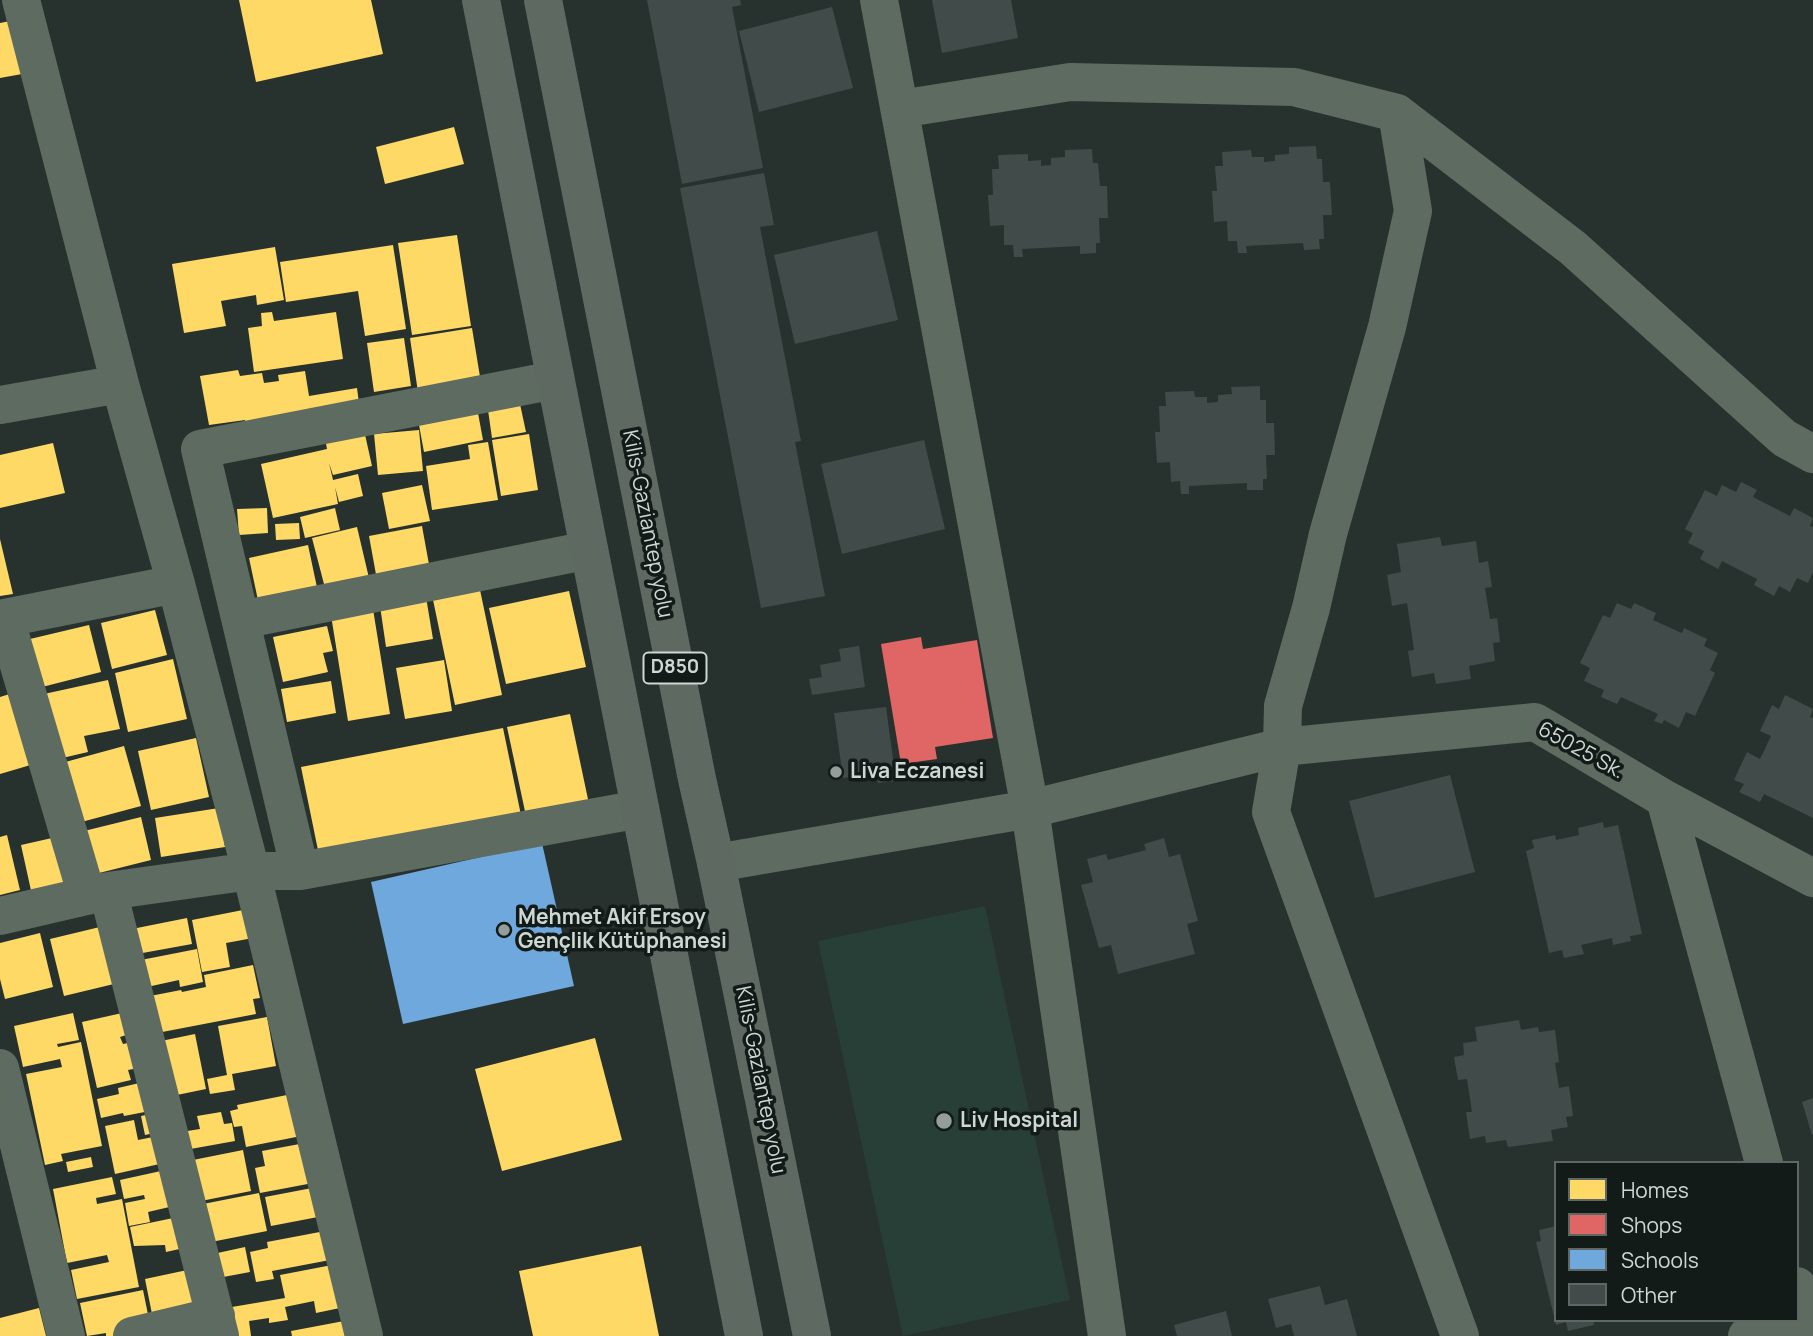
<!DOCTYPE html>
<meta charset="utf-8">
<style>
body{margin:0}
#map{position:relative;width:1813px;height:1336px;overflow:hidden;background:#27322e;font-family:Manrope,sans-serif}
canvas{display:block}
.legend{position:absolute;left:1554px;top:1161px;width:245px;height:161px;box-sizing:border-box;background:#131b18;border:2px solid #5d6763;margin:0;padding:9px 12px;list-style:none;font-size:21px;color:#cdd8d4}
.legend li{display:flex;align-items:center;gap:14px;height:35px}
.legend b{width:35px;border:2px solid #5d6763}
</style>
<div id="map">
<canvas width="1813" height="1336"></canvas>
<ul class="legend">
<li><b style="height:19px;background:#ffd966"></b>Homes</li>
<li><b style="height:19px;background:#e06666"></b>Shops</li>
<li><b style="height:19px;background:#6fa8dc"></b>Schools</li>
<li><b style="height:19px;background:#414b49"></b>Other</li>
</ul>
</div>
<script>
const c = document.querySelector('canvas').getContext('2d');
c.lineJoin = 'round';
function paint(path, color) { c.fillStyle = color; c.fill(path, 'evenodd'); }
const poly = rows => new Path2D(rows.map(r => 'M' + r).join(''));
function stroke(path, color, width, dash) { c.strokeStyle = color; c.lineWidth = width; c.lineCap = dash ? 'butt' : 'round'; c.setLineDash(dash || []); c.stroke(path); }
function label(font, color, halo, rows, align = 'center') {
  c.font = font + ' Manrope,sans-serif'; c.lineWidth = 7; c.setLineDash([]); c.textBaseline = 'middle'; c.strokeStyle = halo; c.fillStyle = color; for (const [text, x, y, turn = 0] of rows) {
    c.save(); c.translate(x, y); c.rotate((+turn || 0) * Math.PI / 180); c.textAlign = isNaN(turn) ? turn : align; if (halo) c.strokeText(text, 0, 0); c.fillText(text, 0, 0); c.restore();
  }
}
paint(poly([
 [985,906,1070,1300,903,1336,818,941]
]), '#273f37');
paint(poly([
 [239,0,371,0,383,54,256,82],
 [10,21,22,74,0,78,0,23],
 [454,127,464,164,385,184,376,147],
 [457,235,471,326,412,335,398,243],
 [393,245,406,329,365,336,358,291,286,302,280,262],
 [275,247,284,300,257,305,256,295,221,301,226,326,184,333,172,264],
 [272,312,274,321,336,312,343,359,254,372,248,328,262,326,261,313],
 [472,328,482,389,419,399,410,338],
 [404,338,411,386,374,392,367,343],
 [238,370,240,376,262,373,264,383,279,381,278,375,305,371,309,396,357,388,360,411,247,430,245,420,209,425,200,376],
 [520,404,526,432,492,438,488,410],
 [478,413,483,440,424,452,419,425],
 [364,430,372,466,333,475,329,463,333,480,358,474,363,496,339,502,335,487,338,504,273,518,261,464,327,449,325,438],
 [419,430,423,471,378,475,374,434],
 [529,434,538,490,501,496,492,440],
 [488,442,498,500,432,510,426,466,470,459,468,445],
 [53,443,65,493,0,508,0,455],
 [422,485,430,521,389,529,382,493],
 [267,508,268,533,239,535,237,509],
 [335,508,340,530,305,538,300,517],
 [299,523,300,539,276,540,275,524],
 [422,526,430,570,377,580,369,536],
 [357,527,369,578,325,588,312,538],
 [0,539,13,594,0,596],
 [308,545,318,592,259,605,249,558],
 [479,585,502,695,455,705,432,595],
 [425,591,433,639,386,647,379,599],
 [569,591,586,667,506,684,489,608],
 [372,603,390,714,348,721,330,609],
 [155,610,167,655,112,669,101,623],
 [89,625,101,672,42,687,30,639],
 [327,626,333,651,323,653,328,672,283,682,273,637],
 [173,659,187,719,128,732,115,673],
 [444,660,452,711,405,719,396,668],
 [108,680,120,729,84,736,88,752,58,759,44,694],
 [331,681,336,713,287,722,281,689],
 [13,693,34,764,0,774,0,697],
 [570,714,589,804,526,816,507,727],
 [503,728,522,820,320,860,301,767],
 [196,738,209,797,151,810,138,751],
 [124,746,141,806,74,824,58,764],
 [219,808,225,847,161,857,155,818],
 [141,817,151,860,95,874,84,831],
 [7,835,20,890,0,895,0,837],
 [61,836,72,886,32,895,21,845],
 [248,909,253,938,226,943,230,967,202,972,192,920],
 [187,918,192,944,137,954,132,929],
 [104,926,118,983,64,996,50,939],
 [40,933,53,987,5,999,0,979,0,943],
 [197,949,203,982,180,987,179,980,147,987,141,960],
 [253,965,260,998,253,999,256,1014,157,1033,150,996,181,990,182,992,206,987,204,975],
 [131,1011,136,1032,120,1037,123,1044,142,1040,144,1067,128,1070,131,1080,97,1088,82,1022],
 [73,1013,79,1040,57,1044,58,1047,81,1042,102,1146,61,1154,63,1161,45,1165,26,1074,62,1067,60,1059,23,1067,14,1026],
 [267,1017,276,1066,232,1074,235,1090,210,1094,207,1079,227,1075,218,1026],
 [195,1034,206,1089,172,1096,161,1041],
 [595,1038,622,1140,502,1171,475,1069],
 [148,1081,155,1110,124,1116,123,1113,101,1118,97,1099,119,1094,118,1088],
 [292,1094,301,1136,246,1147,242,1126,234,1127,230,1111,238,1109,237,1105],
 [160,1112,164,1131,145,1135,141,1116],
 [221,1112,224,1124,232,1123,235,1141,185,1150,181,1132,200,1129,197,1116],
 [134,1120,138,1140,158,1136,164,1163,115,1174,105,1126],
 [305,1143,313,1183,260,1193,255,1168,265,1166,262,1151],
 [243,1150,251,1191,201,1201,193,1160],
 [91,1157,93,1167,68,1172,66,1162],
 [170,1169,178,1205,148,1212,150,1222,129,1226,125,1203,145,1199,144,1195,124,1199,120,1180],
 [112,1177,116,1194,96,1198,97,1204,122,1199,139,1287,77,1299,71,1270,109,1262,107,1255,67,1263,53,1189],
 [312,1188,318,1217,271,1226,265,1197],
 [259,1193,267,1231,211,1242,203,1204],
 [178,1217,184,1248,166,1252,165,1245,134,1246,130,1227],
 [325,1231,330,1260,272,1271,274,1279,256,1282,250,1252,268,1248,267,1242],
 [641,1246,659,1336,533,1336,519,1271],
 [245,1247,250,1272,218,1278,213,1254],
 [332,1265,340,1308,316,1313,314,1301,285,1307,288,1320,269,1323,269,1318,249,1321,251,1336,231,1336,226,1308,285,1298,280,1275],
 [192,1269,201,1315,154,1324,145,1279],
 [143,1290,151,1329,118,1336,106,1336,106,1333,87,1336,80,1303],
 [39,1308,46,1336,0,1336,0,1318],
 [344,1321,347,1336,292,1336,291,1331]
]), '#ffd966');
paint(poly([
 [921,637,923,649,977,640,993,738,935,747,937,759,901,764,881,644]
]), '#e06666');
paint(poly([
 [542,843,574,986,403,1024,371,882]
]), '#6fa8dc');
paint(poly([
 [647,0,740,0,741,5,732,7,763,168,682,184],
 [932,0,1011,0,1018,38,942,53],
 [832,7,853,88,759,112,739,31],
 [1316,146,1317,159,1322,159,1323,182,1330,182,1332,215,1323,215,1324,239,1319,239,1320,249,1304,250,1303,243,1246,246,1247,253,1238,253,1237,241,1228,241,1227,221,1214,222,1212,191,1217,191,1215,166,1223,166,1222,152,1251,150,1252,157,1264,157,1264,162,1275,161,1275,155,1289,154,1289,147],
 [1092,149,1093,163,1098,163,1100,186,1107,186,1108,218,1099,218,1100,243,1096,243,1096,253,1080,254,1080,246,1022,249,1023,257,1014,257,1013,245,1004,245,1004,225,990,226,988,195,993,195,992,169,999,169,998,155,1028,154,1028,161,1041,160,1041,166,1051,165,1051,158,1065,157,1065,150],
 [764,173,774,225,760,227,801,441,795,442,825,596,761,608,680,188],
 [877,231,898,320,795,344,774,255],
 [1260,386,1260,400,1266,400,1266,423,1274,423,1275,455,1266,455,1267,479,1263,479,1263,490,1247,490,1247,483,1189,486,1189,494,1181,494,1180,481,1171,482,1170,462,1157,463,1155,432,1160,432,1159,406,1166,406,1165,392,1194,391,1195,397,1207,397,1207,403,1218,402,1218,395,1232,394,1231,387],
 [924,440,945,529,842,554,821,464],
 [1741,482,1757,490,1753,497,1790,516,1794,508,1813,518,1810,526,1813,527,1813,572,1808,583,1797,578,1790,592,1779,586,1774,596,1754,585,1757,579,1722,561,1718,569,1700,559,1704,551,1688,543,1693,533,1685,529,1705,490,1717,496,1722,485,1736,492],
 [1440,537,1442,546,1476,541,1479,563,1488,561,1492,587,1485,588,1490,619,1497,618,1500,642,1493,643,1495,661,1469,666,1471,679,1436,684,1434,673,1412,677,1408,651,1414,650,1407,603,1392,606,1387,575,1401,572,1397,544],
 [1617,603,1631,609,1634,603,1656,613,1653,620,1682,633,1684,628,1707,639,1704,646,1718,653,1710,670,1715,673,1695,716,1686,712,1679,728,1664,720,1662,724,1654,721,1658,714,1621,697,1617,704,1601,697,1604,690,1584,681,1590,668,1580,663,1603,615,1610,618],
 [859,646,865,687,812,695,809,679,822,677,820,665,841,661,839,649],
 [1785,695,1813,709,1810,717,1813,718,1813,818,1764,794,1760,802,1739,792,1744,784,1734,780,1747,752,1760,759,1771,736,1760,731,1772,705,1779,709],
 [886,707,896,781,878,783,876,774,843,778,834,713],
 [1450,775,1475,872,1375,898,1349,801],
 [1603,822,1604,828,1618,825,1642,934,1630,936,1631,941,1613,945,1612,938,1581,945,1584,954,1564,958,1562,950,1549,953,1526,851,1534,848,1532,840,1555,835,1556,840,1579,835,1578,828],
 [1164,838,1169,857,1180,854,1198,921,1187,924,1195,954,1118,974,1111,945,1099,948,1081,885,1093,882,1087,859,1106,854,1108,860,1146,850,1144,844],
 [1519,1020,1521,1030,1538,1027,1539,1032,1555,1030,1559,1062,1555,1063,1559,1088,1569,1086,1573,1116,1566,1117,1568,1127,1551,1130,1553,1141,1508,1147,1506,1140,1486,1143,1485,1136,1470,1139,1466,1112,1472,1112,1467,1079,1458,1080,1454,1057,1464,1055,1463,1043,1477,1041,1475,1027],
 [1813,1098,1813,1134,1812,1135,1802,1102],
 [1556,1226,1556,1320,1593,1320,1594,1325,1568,1331,1566,1322,1556,1325,1536,1242,1541,1241,1539,1230],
 [1320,1286,1325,1305,1347,1299,1357,1336,1294,1336,1291,1324,1276,1328,1268,1299],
 [1226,1311,1232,1336,1177,1336,1174,1325]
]), '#414b49');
stroke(poly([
 [21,0,120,384],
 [879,0,1030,809,1107,1336],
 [900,109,1070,82,1294,87,1397,113,1573,248,1784,438,1813,454],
 [1397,113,1413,211,1387,327,1328,534,1311,608,1283,706,1282,747,1271,812,1460,1336],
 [0,405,120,384,176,584,251,871,364,1336],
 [241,620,589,550],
 [1665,799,1764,1163],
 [716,863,1030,809,1282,747,1535,722,1665,799,1813,878],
 [300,871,200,449,555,380],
 [108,891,220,1336],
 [87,896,5,618,176,584],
 [0,916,108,891,251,871,300,871,640,809],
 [0,1068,66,1336],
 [1797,1286,1807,1322],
 [132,1336,216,1316],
 [1747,1336,1813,1321]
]), '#5e6b61', 38);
stroke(poly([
 [481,0,744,1336],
 [543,0,697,779,716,863,812,1336]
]), '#5d6961', 38);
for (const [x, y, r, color] of [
 [836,772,7,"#939e9a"],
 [504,930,7,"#939e9a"],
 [944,1121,9,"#939e9a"]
]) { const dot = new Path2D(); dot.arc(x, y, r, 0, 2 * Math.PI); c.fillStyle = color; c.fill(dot); stroke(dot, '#131b18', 2.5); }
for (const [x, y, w] of [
 [675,668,63]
]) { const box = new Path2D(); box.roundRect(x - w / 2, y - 15.5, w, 31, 5); c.fillStyle = '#131b18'; c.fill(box); stroke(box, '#cdd8d4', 2); }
label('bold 19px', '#cdd8d4', null, [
 ["D850",675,668]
]);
label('21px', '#cdd8d4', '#131b18', [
 ["Kilis-Gaziantep yolu",647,524,79],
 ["65025 Sk.",1581,751,29],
 ["Kilis-Gaziantep yolu",760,1080,79]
]);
label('bold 21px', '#cdd8d4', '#131b18', [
 ["Liva Eczanesi",850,772],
 ["Mehmet Akif Ersoy",518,918],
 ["Gençlik Kütüphanesi",518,942],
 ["Liv Hospital",960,1121]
], 'left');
</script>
